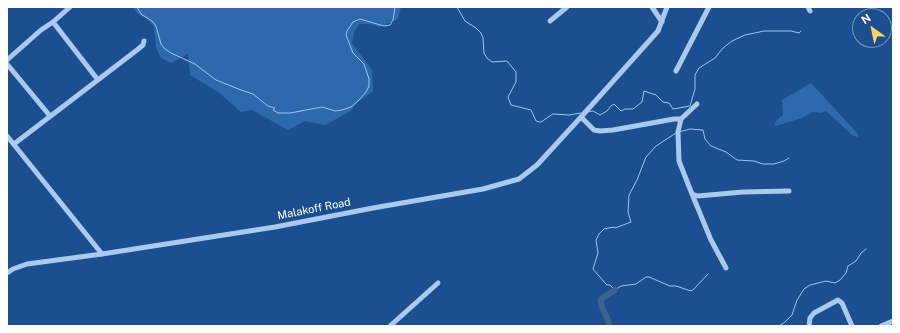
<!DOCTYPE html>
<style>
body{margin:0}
#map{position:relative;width:900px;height:333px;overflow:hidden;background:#1b4f8f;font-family:"Public Sans",sans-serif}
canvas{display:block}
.frame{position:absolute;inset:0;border:8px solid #fff;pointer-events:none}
.north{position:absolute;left:852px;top:8px;width:40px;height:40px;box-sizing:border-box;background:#1b4f8f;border:1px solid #7695bc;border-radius:50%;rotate:327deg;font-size:11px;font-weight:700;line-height:16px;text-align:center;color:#fff}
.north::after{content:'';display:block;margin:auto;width:14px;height:18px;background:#ffd166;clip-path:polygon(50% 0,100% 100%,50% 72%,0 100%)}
</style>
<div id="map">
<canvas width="900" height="333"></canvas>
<div class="frame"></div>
<div class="north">N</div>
</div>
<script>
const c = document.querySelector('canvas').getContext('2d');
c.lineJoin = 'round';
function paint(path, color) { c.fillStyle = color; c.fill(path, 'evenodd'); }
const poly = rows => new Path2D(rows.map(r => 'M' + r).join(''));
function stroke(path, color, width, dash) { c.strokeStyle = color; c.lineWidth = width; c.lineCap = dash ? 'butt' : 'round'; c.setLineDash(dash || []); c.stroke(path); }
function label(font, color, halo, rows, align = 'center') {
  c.font = font + ' "Public Sans",sans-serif'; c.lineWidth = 4; c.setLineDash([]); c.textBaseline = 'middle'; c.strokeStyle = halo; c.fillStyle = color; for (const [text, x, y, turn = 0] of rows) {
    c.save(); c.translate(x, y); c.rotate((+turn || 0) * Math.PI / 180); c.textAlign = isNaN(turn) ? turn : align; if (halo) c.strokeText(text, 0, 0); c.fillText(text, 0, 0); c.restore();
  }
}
paint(poly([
 [132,7,401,7,398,19,380,27,369,24,359,24,354,32,352,43,372,70,373,91,357,103,351,111,325,125,305,121,288,130,252,110,241,112,218,92,190,75,188,54,171,63,161,58,156,48,154,27,147,19,138,14],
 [811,83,858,134,858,137,853,136,826,111,821,113,813,112,802,118,776,126,774,124,777,120,783,115,782,100]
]), '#2e69ad');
stroke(poly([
 [137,7,141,14,152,21,156,26,161,44,165,49,171,53,195,64,216,80,241,90,253,94,268,106,275,108,273,110,278,113,290,113,322,107,335,111,342,110,351,107,359,100,366,92,369,86,369,79,364,64,353,53,346,35,347,31,353,22,360,19,384,26,390,25,393,20,395,7],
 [457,7,465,21,476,28,481,33,483,38,484,53,487,58,492,62,507,61,516,72,516,82,508,97,511,105,531,110,536,121,539,122,541,122,553,114,569,115,581,113],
 [588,112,593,111,600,115,607,111,611,106,614,104,621,111,625,109,633,109,642,102,644,91,656,95,663,102,669,103,673,109,690,106,695,89,695,75,699,68,715,58,723,48,732,41,745,35,764,31,791,31,799,33,801,31],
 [679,132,690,129,703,130,705,139,711,146,726,152,737,160,754,161,763,164,774,164,784,161,789,158],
 [676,133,656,146,646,157,637,180,629,195,628,212,631,222,615,228,614,227,604,229,599,234,596,240,598,253,593,269,605,283,607,285,610,285,615,290,621,286,636,284,646,277,649,277,670,286,676,286,691,291,694,289,708,274],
 [779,326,785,322,792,315,797,300,804,289,810,285,826,281,835,283,840,280,846,273,848,266,856,261,861,253,866,249]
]), '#9cc4f0', 1);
stroke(poly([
 [609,326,608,320,601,305,601,299,615,290]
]), '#3c6290', 6);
stroke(poly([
 [70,7,53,22,98,80],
 [652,7,662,22],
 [808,7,810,11],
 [550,21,567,7],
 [7,60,41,30,53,22],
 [7,64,50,116],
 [676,71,709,7],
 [581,117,594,130,600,131,613,130,674,119,681,119,697,104],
 [681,119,678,132,679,161,692,194,698,196,743,192,789,191],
 [7,136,102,254],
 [14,144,137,50,143,45,144,41],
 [692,194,711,240,726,268],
 [7,273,13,269,27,264,102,254,275,227,373,208,483,189,519,179,537,165,581,117,658,31,667,7],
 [390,326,438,283],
 [809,326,810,318,814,313,838,300,842,303,852,326],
 [881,326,893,321]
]), '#a9c9ee', 5);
label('11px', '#fff', '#1b4f8f', [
 ["Malakoff Road",314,209,-11]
]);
</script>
